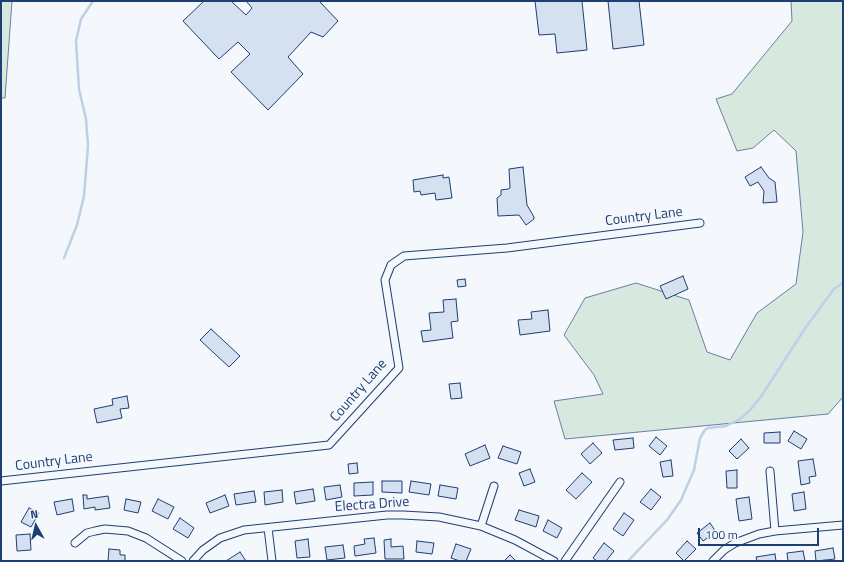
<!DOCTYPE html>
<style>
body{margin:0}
#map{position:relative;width:844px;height:562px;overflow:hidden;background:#f4f7fb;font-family:"Titillium Web",sans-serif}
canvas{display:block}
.frame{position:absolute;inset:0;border:2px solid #1d3f73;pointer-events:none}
.north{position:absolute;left:16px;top:506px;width:40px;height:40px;-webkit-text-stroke:3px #f4f7fb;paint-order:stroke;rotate:352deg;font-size:11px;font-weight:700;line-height:16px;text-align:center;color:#1d3f73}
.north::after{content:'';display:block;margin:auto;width:14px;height:18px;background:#1d3f73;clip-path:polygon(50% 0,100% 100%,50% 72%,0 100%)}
.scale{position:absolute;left:698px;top:528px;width:121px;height:18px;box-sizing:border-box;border:2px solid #1d3f73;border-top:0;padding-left:5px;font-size:12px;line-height:14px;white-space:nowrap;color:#1d3f73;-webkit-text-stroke:3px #f4f7fb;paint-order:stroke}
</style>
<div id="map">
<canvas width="844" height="562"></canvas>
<div class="frame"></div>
<div class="north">N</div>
<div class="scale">100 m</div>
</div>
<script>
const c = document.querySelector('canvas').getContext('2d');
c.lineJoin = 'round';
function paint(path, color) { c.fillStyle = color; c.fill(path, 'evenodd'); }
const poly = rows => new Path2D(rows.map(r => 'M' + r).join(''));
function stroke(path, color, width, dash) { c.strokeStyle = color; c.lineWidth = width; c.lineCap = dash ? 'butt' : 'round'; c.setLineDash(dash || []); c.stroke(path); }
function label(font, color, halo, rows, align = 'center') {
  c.font = font + ' "Titillium Web",sans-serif'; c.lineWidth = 3; c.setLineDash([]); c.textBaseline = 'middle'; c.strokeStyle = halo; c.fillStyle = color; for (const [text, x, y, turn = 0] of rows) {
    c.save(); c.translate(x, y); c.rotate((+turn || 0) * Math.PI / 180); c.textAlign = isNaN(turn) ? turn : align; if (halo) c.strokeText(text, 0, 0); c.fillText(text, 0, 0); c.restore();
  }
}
const green = poly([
 [1,1,12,1,5,98,1,98,1,1],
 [791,1,843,1,843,397,828,414,565,439,554,401,603,394,594,375,564,335,585,298,636,283,689,300,707,352,730,360,757,313,796,284,803,232,796,151,774,130,753,148,737,151,716,99,732,94,792,21,791,1]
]);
paint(green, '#d7e8df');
stroke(green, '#687fa3', 1);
stroke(poly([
 [64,258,77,225,84,196,88,146,86,119,79,89,76,41,81,19,93,1],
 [628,561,667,520,681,500,694,470,700,438,705,430,708,428,726,426,740,419,751,409,762,395,806,327,834,289,843,283]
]), '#bed0e5', 2.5);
const building = poly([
 [204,1,231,1,246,15,252,8,246,1,319,1,338,21,323,37,311,32,288,57,303,74,268,110,231,72,250,54,238,42,219,59,183,21,204,1],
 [535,1,582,1,587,50,557,53,555,34,539,35,535,1],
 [608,1,639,1,644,45,613,49,608,1],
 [523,167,527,205,534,217,534,219,526,225,519,215,498,216,497,198,501,195,501,190,508,189,510,188,509,169,523,167],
 [761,167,769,178,775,182,777,202,763,203,764,191,758,182,750,186,745,177,761,167],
 [443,175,443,178,449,177,452,198,436,200,435,193,421,195,420,191,414,192,413,180,443,175],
 [683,276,688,289,666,299,660,286,683,276],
 [465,279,466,286,458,287,457,280,465,279],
 [456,299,458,321,451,322,453,338,423,342,421,331,431,330,429,313,444,312,443,300,456,299],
 [548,310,550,331,520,335,518,320,532,319,531,312,548,310],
 [211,329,240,356,229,367,200,340,211,329],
 [460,383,462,398,451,399,449,384,460,383],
 [127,396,129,408,120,409,122,418,97,423,94,409,113,405,112,399,127,396],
 [794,431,807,439,801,449,788,441,794,431],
 [780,432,780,443,764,443,764,433,780,432],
 [656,437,667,446,660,455,649,446,656,437],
 [633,438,634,448,615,450,613,440,633,438],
 [741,439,749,448,737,459,729,451,741,439],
 [593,443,602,453,590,464,581,454,593,443],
 [485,445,490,458,470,466,465,454,485,445],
 [503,446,521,452,517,464,498,458,503,446],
 [813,459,816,476,809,477,810,483,801,485,798,461,813,459],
 [671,460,673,476,663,477,660,462,671,460],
 [357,463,358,473,349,474,348,464,357,463],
 [530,469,535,482,524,486,519,473,530,469],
 [737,470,737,488,727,488,726,471,737,470],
 [582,473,592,482,576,499,566,490,582,473],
 [382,481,402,481,402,493,382,492,382,481],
 [411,481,431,484,429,495,409,492,411,481],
 [373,482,373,495,354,496,354,483,373,482],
 [340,485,342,497,326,500,324,487,340,485],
 [440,485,458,488,456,499,438,496,440,485],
 [313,489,315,501,296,504,294,492,313,489],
 [651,489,661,497,651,510,640,502,651,489],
 [282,490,283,502,265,505,264,492,282,490],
 [254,491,256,502,236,505,234,494,254,491],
 [804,492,806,509,794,511,792,494,804,492],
 [83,495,87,495,87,499,108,496,110,508,95,510,95,507,84,509,83,495],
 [225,495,229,506,210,513,206,503,225,495],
 [749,497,752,519,739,521,736,499,749,497],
 [72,499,74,511,57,515,54,502,72,499],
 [126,499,141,502,138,513,124,510,126,499],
 [158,499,174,507,168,519,152,511,158,499],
 [29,508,39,513,31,527,21,522,29,508],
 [519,510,539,516,536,527,515,520,519,510],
 [624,513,634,520,623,536,613,529,624,513],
 [180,518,194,528,188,538,173,529,180,518],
 [548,520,562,528,557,538,543,531,548,520],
 [710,523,716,532,703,541,697,533,710,523],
 [30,534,31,550,17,551,16,535,30,534],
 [374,538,376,553,355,556,354,546,365,544,364,539,374,538],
 [308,539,310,557,297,558,295,541,308,539],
 [391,539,391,547,403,546,404,559,385,559,384,540,391,539],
 [417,541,434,543,432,554,416,552,417,541],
 [687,541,696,549,684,561,676,553,687,541],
 [604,543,614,551,606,561,597,561,593,558,604,543],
 [456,544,471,549,466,561,460,561,451,558,456,544],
 [343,545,345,558,327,560,325,547,343,545],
 [833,548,835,559,816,561,815,551,833,548],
 [109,549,120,550,120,555,125,555,125,561,108,561,109,549],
 [803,551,805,561,788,561,787,553,803,551],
 [240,552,246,561,226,561,240,552],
 [775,554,776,561,757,561,756,557,775,554],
 [510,555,516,561,504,561,510,555]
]);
paint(building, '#d5e0f0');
stroke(building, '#1d3f73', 1);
const street = poly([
 [770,471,775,531],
 [1,481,329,445,399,368,385,280,391,265,404,256,507,248,700,223],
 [481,526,494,486],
 [268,528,272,561],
 [75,543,87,533,95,531,105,529,128,531,146,538,182,561],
 [193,561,203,550,220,538,244,530,387,515,403,515,439,517,481,526,515,540,554,561],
 [565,561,620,482],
 [713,561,724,550,735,543,759,534,775,531,843,525]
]);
stroke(street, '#1d3f73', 9);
stroke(street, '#f4f7fb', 7);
label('14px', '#1d3f73', '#f4f7fb', [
 ["Country Lane",644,217,-7],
 ["Country Lane",359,391,-49],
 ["Country Lane",54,462,-7],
 ["Electra Drive",372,505,-4]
]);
</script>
